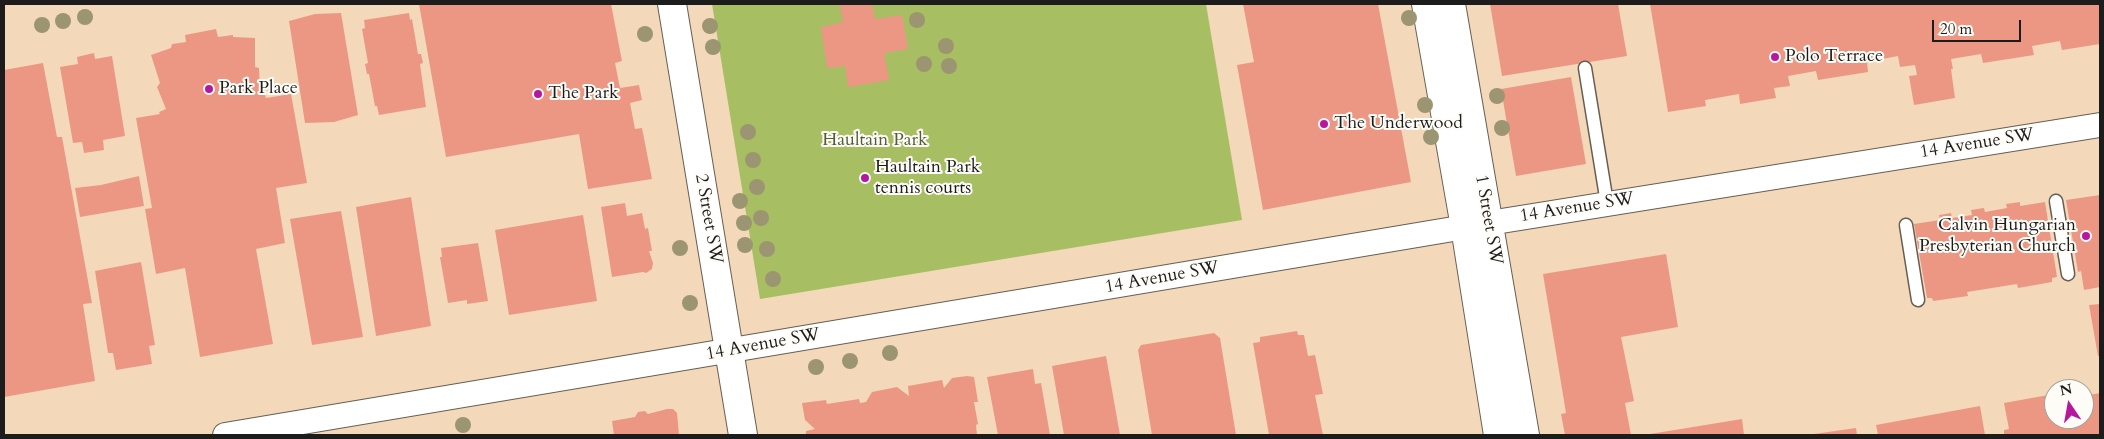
<!DOCTYPE html>
<style>
body{margin:0}
#map{position:relative;width:2104px;height:439px;overflow:hidden;background:#f3d9ba;font-family:Cardo,serif}
canvas{display:block}
.frame{position:absolute;inset:0;border:5px solid #1c1c1c;pointer-events:none}
.north{position:absolute;left:2044px;top:379px;width:50px;height:50px;box-sizing:border-box;background:#fdfcf7;border:1px solid #a3a29f;border-radius:50%;rotate:348deg;font-size:14px;font-weight:700;line-height:20px;text-align:center;color:#1c1c1c}
.north::after{content:'';display:block;margin:auto;width:18px;height:22px;background:#b5179e;clip-path:polygon(50% 0,100% 100%,50% 72%,0 100%)}
.scale{position:absolute;left:1932px;top:20px;width:89px;height:22px;box-sizing:border-box;border:2px solid #1c1c1c;border-top:0;padding-left:6px;font-size:15px;line-height:18px;white-space:nowrap;color:#1c1c1c;-webkit-text-stroke:4px #fdfcf7;paint-order:stroke}
</style>
<div id="map">
<canvas width="2104" height="439"></canvas>
<div class="frame"></div>
<div class="north">N</div>
<div class="scale">20 m</div>
</div>
<script>
const c = document.querySelector('canvas').getContext('2d');
c.lineJoin = 'round';
function paint(path, color) { c.fillStyle = color; c.fill(path, 'evenodd'); }
const poly = rows => new Path2D(rows.map(r => 'M' + r).join(''));
function stroke(path, color, width, dash) { c.strokeStyle = color; c.lineWidth = width; c.lineCap = dash ? 'butt' : 'round'; c.setLineDash(dash || []); c.stroke(path); }
function label(font, color, halo, rows, align = 'center') {
  c.font = font + ' Cardo,serif'; c.lineWidth = 4; c.setLineDash([]); c.textBaseline = 'middle'; c.strokeStyle = halo; c.fillStyle = color; for (const [text, x, y, turn = 0] of rows) {
    c.save(); c.translate(x, y); c.rotate((+turn || 0) * Math.PI / 180); c.textAlign = isNaN(turn) ? turn : align; if (halo) c.strokeText(text, 0, 0); c.fillText(text, 0, 0); c.restore();
  }
}
paint(poly([
 [712,4,1206,4,1242,220,760,299]
]), '#a7be63');
paint(poly([
 [419,4,611,4,622,61,615,63,620,88,639,85,642,100,630,103,635,129,642,128,652,179,588,189,579,134,446,157],
 [840,4,872,4,875,19,902,15,908,49,884,53,889,80,848,87,845,66,827,68,821,27,843,22],
 [1243,4,1378,4,1411,182,1263,210,1237,65,1254,62],
 [1490,4,1618,4,1627,56,1502,76],
 [1650,4,2100,4,2100,44,2062,50,2060,41,2032,46,2034,55,1983,63,1981,54,1951,59,1953,69,1951,69,1955,98,1914,105,1909,76,1917,75,1915,65,1900,67,1898,56,1867,62,1868,72,1818,80,1816,71,1788,76,1790,86,1774,88,1776,98,1740,104,1739,94,1705,100,1706,106,1668,112],
 [341,13,358,115,334,122,305,123,289,21,315,14],
 [409,13,410,20,412,19,418,54,421,54,423,63,420,64,426,107,379,115,377,106,375,106,369,74,367,74,365,64,368,63,362,29,365,28,364,20],
 [216,29,218,37,233,35,233,37,255,38,255,67,259,68,260,91,265,95,266,98,291,94,307,183,276,188,285,243,256,249,273,344,200,357,185,268,156,274,145,209,152,208,136,118,160,114,159,112,166,109,157,87,160,83,151,55,171,48,172,44,186,42,185,35],
 [94,53,95,59,112,56,125,136,103,140,104,150,84,153,82,142,73,143,60,67,78,64,77,57],
 [43,63,57,137,62,137,92,303,83,304,95,381,4,397,4,70],
 [1571,77,1586,164,1516,176,1501,89],
 [139,176,144,206,80,217,75,188,101,185],
 [2100,195,2100,287,2084,290,2081,271,2078,272,2066,200],
 [411,197,431,326,376,336,356,207],
 [2020,202,2020,206,2045,202,2057,277,2052,278,2052,282,2018,288,2017,284,1967,292,1968,296,1933,301,1932,298,1927,298,1914,224,1940,220,1939,215,1951,213,1952,218,1972,215,1971,210,1984,208,1985,212,2007,208,2006,204],
 [625,203,627,216,642,213,645,229,648,228,652,251,649,251,653,263,652,269,646,273,643,272,612,277,601,207],
 [341,211,363,337,312,345,290,219],
 [583,215,597,301,509,315,495,230],
 [478,243,488,301,467,304,467,300,448,303,440,257,442,257,441,248],
 [1666,254,1678,327,1621,337,1634,401,1625,403,1631,435,1565,435,1561,414,1566,413,1543,274],
 [141,262,155,345,149,346,152,364,116,370,113,353,108,353,95,271],
 [2100,304,2100,356,2098,356,2089,305],
 [1297,331,1298,335,1304,335,1308,356,1315,355,1323,394,1315,395,1323,435,1269,435,1253,343,1260,342,1260,337],
 [1214,333,1220,338,1236,435,1152,435,1138,350,1141,345],
 [1106,356,1120,435,1064,435,1052,366],
 [1033,369,1035,384,1041,383,1050,435,998,435,987,377],
 [967,376,974,377,978,402,974,402,978,424,976,425,977,435,806,435,806,431,815,429,805,420,802,403,826,400,827,404,859,399,860,403,866,402,872,392,897,387,909,396,908,386,942,380,944,388,952,378],
 [2100,393,2100,435,2004,435,2004,430,2009,429,2004,403,2054,394,2054,419,2084,419,2084,396],
 [1980,406,1985,435,1878,435,1876,425],
 [667,409,673,409,677,413,679,435,614,435,612,421,635,417,638,412,645,411,648,414],
 [1742,419,1744,435,1650,435,1650,434],
 [1856,428,1857,435,1814,435,1814,434]
]), '#ec9784');
const lane = poly([
 [1585,68,1607,203],
 [2056,201,2068,274],
 [1906,225,1918,300]
]);
const street = poly([
 [225,435,1489,223,2100,125]
]);
const secondary = poly([
 [672,4,743,435],
 [1426,4,1465,227,1498,435],
 [1451,4,1525,435]
]);
stroke(lane, '#675e53', 15);
stroke(street, '#675e53', 26);
stroke(secondary, '#675e53', 30);
stroke(lane, '#fff', 12);
stroke(street, '#fff', 24);
stroke(secondary, '#fff', 28);
c.fillStyle = '#9c9572';
for (const [x, y] of [
 [85,17],
 [1409,18],
 [917,20],
 [63,21],
 [42,25],
 [710,26],
 [645,34],
 [946,46],
 [713,47],
 [924,64],
 [949,66],
 [1497,96],
 [1425,105],
 [1502,128],
 [748,132],
 [1431,137],
 [753,160],
 [757,187],
 [740,201],
 [761,218],
 [744,223],
 [745,245],
 [680,248],
 [767,249],
 [773,279],
 [690,303],
 [890,353],
 [850,361],
 [816,367],
 [463,425]
]) { c.beginPath(); c.arc(x, y, 8, 0, 2 * Math.PI); c.fill(); }
for (const [x, y, r, color] of [
 [1775,57,5,"#b5179e"],
 [209,89,5,"#b5179e"],
 [538,94,5,"#b5179e"],
 [1324,124,5,"#b5179e"],
 [865,178,5,"#b5179e"],
 [2086,236,5,"#b5179e"]
]) { const dot = new Path2D(); dot.arc(x, y, r, 0, 2 * Math.PI); c.fillStyle = color; c.fill(dot); stroke(dot, '#fdfcf7', 2); }
label('18px', '#1c1c1c', '#fdfcf7', [
 ["Polo Terrace",1785,57],
 ["Park Place",219,89],
 ["The Park",548,94],
 ["The Underwood",1334,124],
 ["Haultain Park",875,168],
 ["tennis courts",875,189],
 ["Calvin Hungarian",2076,226,"right"],
 ["Presbyterian Church",2076,247,"right"]
], 'left');
label('18px', '#545d38', '#fdfcf7', [
 ["Haultain Park",875,141]
]);
label('18px', '#1c1c1c', '#fdfcf7', [
 ["14 Avenue SW",1977,144,-9],
 ["14 Avenue SW",1577,208,-9],
 ["2 Street SW",708,219,80],
 ["1 Street SW",1488,220,80],
 ["14 Avenue SW",1162,278,-10],
 ["14 Avenue SW",763,345,-10]
]);
</script>
